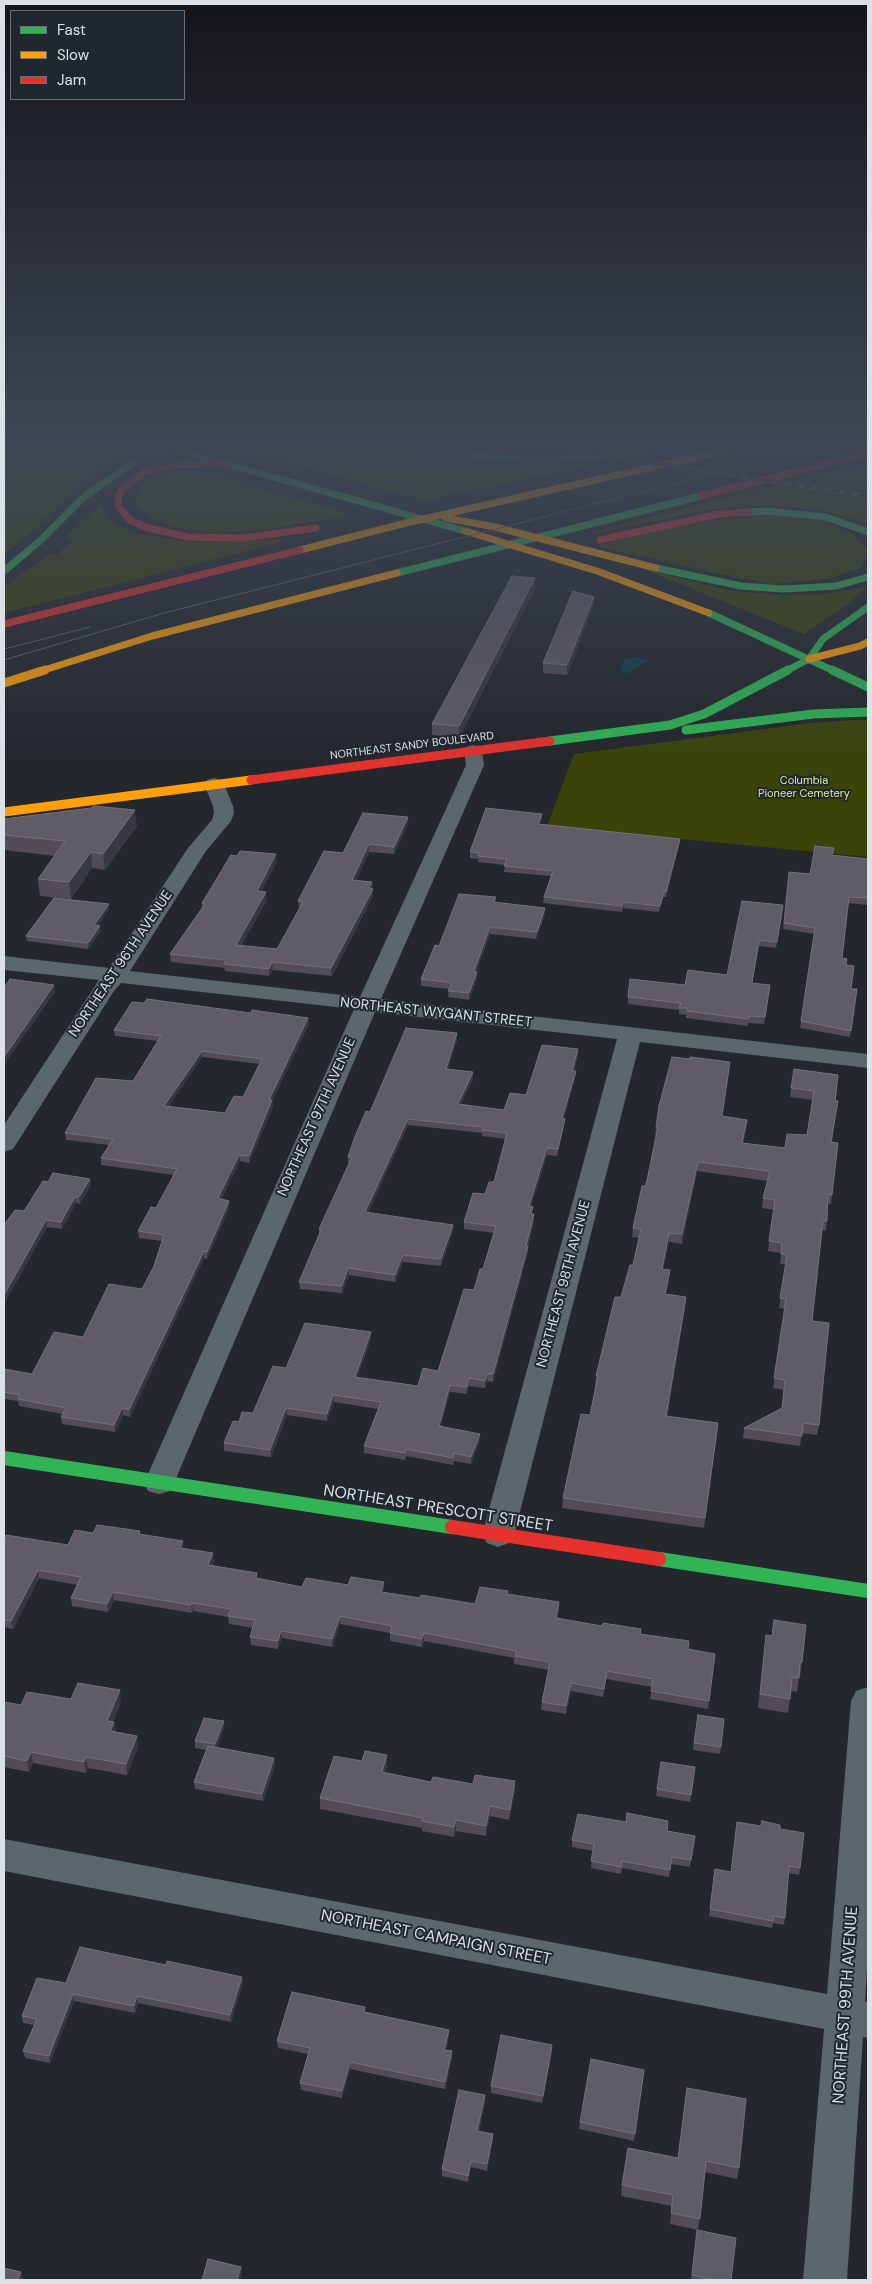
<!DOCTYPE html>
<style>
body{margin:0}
#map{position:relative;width:872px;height:2284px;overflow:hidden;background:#24272c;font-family:"DM Sans",sans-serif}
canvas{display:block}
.frame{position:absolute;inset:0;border:5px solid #dce1e6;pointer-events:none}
.legend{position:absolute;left:10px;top:10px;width:175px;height:90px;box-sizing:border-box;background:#20272f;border:1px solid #6b7178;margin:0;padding:6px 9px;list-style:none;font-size:15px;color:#dce1e6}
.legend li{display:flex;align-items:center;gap:10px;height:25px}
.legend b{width:25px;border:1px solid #6b7178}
</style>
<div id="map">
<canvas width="872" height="2284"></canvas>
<div class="frame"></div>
<ul class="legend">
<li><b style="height:6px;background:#30b455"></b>Fast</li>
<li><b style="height:6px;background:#ff9f0a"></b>Slow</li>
<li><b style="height:6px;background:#e5322d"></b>Jam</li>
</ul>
</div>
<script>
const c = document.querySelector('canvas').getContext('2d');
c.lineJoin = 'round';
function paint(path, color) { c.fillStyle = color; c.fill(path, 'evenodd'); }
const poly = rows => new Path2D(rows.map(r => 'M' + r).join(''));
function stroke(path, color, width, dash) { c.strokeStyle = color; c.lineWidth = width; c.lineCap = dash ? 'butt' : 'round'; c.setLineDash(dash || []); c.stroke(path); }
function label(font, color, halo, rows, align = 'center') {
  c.font = font + ' "DM Sans",sans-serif'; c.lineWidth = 4; c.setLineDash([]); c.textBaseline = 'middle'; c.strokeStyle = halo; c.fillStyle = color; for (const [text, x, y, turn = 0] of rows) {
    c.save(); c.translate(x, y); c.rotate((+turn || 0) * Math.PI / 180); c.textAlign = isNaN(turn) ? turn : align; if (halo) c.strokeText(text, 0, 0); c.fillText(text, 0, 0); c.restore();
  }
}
paint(poly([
 [4,450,105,450,119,454,117,460,91,475,36,528,4,554],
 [242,450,410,450,461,458,575,462,617,460,423,500],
 [868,462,868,524,829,512,771,505,713,509,595,534,592,532],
 [196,470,352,515,263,530,222,533,176,528,149,517,135,503,140,488,149,478,165,472],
 [101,505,107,519,131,533,190,542,292,539,4,613,4,587,50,554,58,554,71,542,66,536],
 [754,515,784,516,824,522,854,535,868,550,862,567,829,579,773,584,709,572,596,546,661,529],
 [640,568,731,591,782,595,825,594,866,587,848,604,804,634],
 [855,720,868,720,868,857,547,826,574,754,810,723]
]), '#3b4309');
paint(poly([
 [637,657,648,661,625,674,620,672,625,659]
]), '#113e49');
paint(poly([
 [473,745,480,747,482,751,484,765,381,999,868,1054,868,1068,640,1042,514,1535,509,1543,498,1547,487,1543,482,1535,617,1039,375,1012,174,1483,170,1491,159,1494,148,1491,144,1483,354,1009,121,983,114,991,13,1149,4,1152,4,1125,99,980,4,970,4,956,109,968,188,848,212,820,214,813,213,806,204,784,207,780,214,778,221,780,224,784,233,806,234,813,231,821,206,851,130,971,360,997,466,765,464,751,466,747,473,745],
 [868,1687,868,1954,865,2001,868,2002,868,2038,863,2037,847,2280,803,2280,824,2029,4,1871,4,1839,827,1994,851,1701,856,1691,868,1687]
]), '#5c676b');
stroke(poly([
 [177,450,465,531],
 [434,450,478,456,539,459,590,457,649,450],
 [748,512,767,511,826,517,868,532],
 [656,568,741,586,783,589,836,586,868,577],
 [4,571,41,540,85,496,134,462],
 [397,573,701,496],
 [709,613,834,671],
 [809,659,823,639,868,607],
 [786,671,809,659]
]), '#30b455', 7);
stroke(poly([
 [832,670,868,687],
 [686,730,813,714,868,712],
 [550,741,670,725,704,714,788,670]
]), '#30b455', 9);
stroke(poly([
 [4,1458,452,1527],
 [659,1559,868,1591]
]), '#30b455', 14);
stroke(poly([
 [446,518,495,527,656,568],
 [465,531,597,571,709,613],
 [300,550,410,522,727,450],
 [809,659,860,646,868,642],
 [41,671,152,636,397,573]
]), '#ff9f0a', 7);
stroke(poly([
 [4,683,45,670],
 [4,812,251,780]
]), '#ff9f0a', 9);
stroke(poly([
 [223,463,174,465,145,471,122,489,118,498,119,507,130,520,145,527,188,537,242,538,316,528],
 [701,496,868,453],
 [600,540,719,514,748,512],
 [4,624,300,550]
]), '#e5322d', 7);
stroke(poly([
 [251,780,550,741]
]), '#e5322d', 9);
stroke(poly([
 [452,1527,659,1559]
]), '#e5322d', 14);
stroke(poly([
 [4,649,90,627],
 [4,660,164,613,808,450]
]), '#606669', 1);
const rail = poly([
 [569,450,868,496]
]);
stroke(rail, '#606669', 4);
stroke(rail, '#20272f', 2.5, [7]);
paint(poly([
 [535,589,459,738,432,735,432,724],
 [594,597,593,607,567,675,543,673,543,663],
 [542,814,542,819,540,824,680,839,679,845,666,897,663,897,659,912,623,908,622,912,543,903,544,897,551,876,504,872,505,865,478,862,478,859,470,858,470,852],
 [408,817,408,824,394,854,369,852,356,880,372,882,373,896,332,976,273,970,269,976,225,971,224,968,171,962,170,954,202,908,202,903,237,856,277,861,261,892,267,900,241,946,277,949,299,909,298,901,343,853],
 [4,819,137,826,105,870,92,868,71,899,40,896,38,879,55,856,4,850],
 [833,855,868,898,867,905,848,903,842,958,846,965,851,989,857,989,850,1037,800,1028,814,934,783,929,789,872,810,874],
 [496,897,495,903,545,908,545,915,536,939,490,934,476,972,477,978,469,1000,448,997,449,989,421,986,421,979,439,946],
 [109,904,109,909,98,925,101,931,88,949,27,941,26,936],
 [783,905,776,948,759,946,752,983,769,992,764,1024,748,1023,748,1026,686,1018,686,1015,679,1014,679,1010,628,1004,628,997,685,985,727,975],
 [251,1013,308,1018,309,1024,272,1101,273,1107,249,1163,240,1161,221,1199,229,1201,229,1208,207,1259,204,1258,130,1417,123,1415,115,1432,62,1424,61,1417,63,1414,19,1406,18,1401,4,1399,4,1369,32,1374,83,1337,142,1289,154,1266,162,1241,139,1238,138,1231,156,1208,174,1175,101,1165,101,1158,109,1145,66,1140,65,1133,133,1081,158,1041,115,1036,114,1030],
 [202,1057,259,1064,243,1097,225,1113,169,1106],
 [457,1033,457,1040,448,1069,473,1079,461,1104,504,1110,526,1095,578,1049,578,1055,574,1071,575,1077,564,1118,565,1119,564,1125,557,1156,547,1155,531,1206,532,1214,534,1214,534,1221,528,1246,528,1252,493,1382,488,1381,485,1388,469,1386,466,1394,450,1392,440,1427,480,1441,471,1464,454,1461,453,1465,406,1456,405,1460,364,1453,364,1446,378,1409,334,1402,327,1421,287,1415,271,1457,224,1451,224,1443,239,1422,253,1413,286,1368,371,1339,357,1378,418,1386,438,1371,483,1269,494,1233,464,1229,464,1222,494,1182,505,1139,482,1136,482,1133,408,1125,368,1213,453,1231,441,1266,403,1262,395,1282,349,1275,342,1293,300,1289,299,1282,319,1235,319,1229,349,1164,348,1163,348,1157,370,1112],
 [794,1069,838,1075,832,1142,832,1195,831,1204,828,1204,826,1231,822,1230,812,1321,819,1425,817,1435,802,1433,800,1446,743,1438,744,1428,782,1408,784,1390,773,1388,785,1309,779,1308,786,1264,780,1264,781,1253,768,1251,774,1210,762,1208,763,1198,768,1181,697,1171,682,1244,669,1242,663,1269,669,1280,666,1294,686,1297,685,1307,667,1417,717,1433,704,1528,562,1508,563,1498,590,1415,596,1386,595,1386,596,1376,633,1265,639,1238,632,1237,633,1228,645,1186,656,1137,655,1137,656,1127,729,1071,722,1116,747,1120,746,1129,743,1143,785,1148,807,1135,813,1100,790,1097],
 [90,1179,91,1185,80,1204,76,1203,62,1229,47,1227,4,1304,4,1225,24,1211,48,1182],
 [140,1531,140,1534,184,1548,214,1561,212,1565,258,1579,302,1587,348,1585,384,1590,383,1592,420,1598,475,1604,508,1594,559,1610,557,1618,602,1626,641,1629,641,1634,688,1649,715,1654,708,1709,650,1699,652,1687,606,1679,603,1697,571,1691,566,1714,541,1710,542,1702,549,1670,514,1664,514,1658,424,1641,422,1647,390,1641,390,1633,340,1624,332,1647,282,1638,278,1649,251,1645,250,1637,253,1628,229,1624,228,1617,193,1611,192,1613,114,1600,108,1612,72,1606,71,1598,77,1585,39,1578,13,1629,4,1627,4,1539,68,1545,93,1533],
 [766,1635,802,1662,800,1676,799,1676,797,1692,791,1691,788,1713,758,1708],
 [71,1699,121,1701,113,1722,114,1722,116,1732,138,1747,127,1775,88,1768,86,1773,33,1763,29,1772,4,1767,4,1702,21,1705],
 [698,1715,724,1719,720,1754,693,1750],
 [224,1728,217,1747,274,1758,275,1765,263,1801,195,1789,194,1782,206,1750,195,1748,195,1741],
 [387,1755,387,1765,385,1773,431,1782,515,1792,509,1820,490,1816,486,1836,456,1831,454,1837,422,1831,422,1828,320,1809,320,1798,362,1761],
 [695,1767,690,1802,656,1796,657,1789],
 [761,1826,780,1829,800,1868,799,1875,789,1873,784,1925,773,1923,772,1928,709,1916,715,1869,731,1872],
 [667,1831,695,1836,690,1867,671,1864,669,1877,622,1868,621,1874,591,1868,593,1851,572,1847,572,1840],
 [166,1965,242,1977,243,1983,231,2022,138,2003,135,2013,74,2001,50,2063,25,2058,23,2051,34,2025,23,2023,22,2016,66,1983],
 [365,2007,365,2012,449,2030,449,2036,446,2050,452,2051,452,2058,445,2089,350,2069,342,2098,301,2090,300,2083,308,2054,278,2048,277,2041],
 [552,2045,552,2052,542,2103,491,2093,491,2086],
 [644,2070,634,2141,579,2129,580,2122],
 [687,2088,739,2168,737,2179,705,2172,698,2230,670,2224,672,2206,621,2196,622,2185,678,2158],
 [485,2095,485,2102,479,2131,493,2134,493,2140,487,2171,471,2167,468,2182,442,2176,442,2169],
 [697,2230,731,2280,691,2280]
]), '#514c57');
paint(poly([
 [535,578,535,589,459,738,459,726],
 [594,597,593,607,567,675,567,665],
 [135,810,137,826,105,870,103,854],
 [542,814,542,819,538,829,538,824],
 [408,817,408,824,394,854,394,847],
 [680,839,679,845,666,897,666,892],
 [369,844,369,852,352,888,352,880],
 [91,852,92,868,71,899,69,882],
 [276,854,277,861,257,899,257,891],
 [372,882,373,896,332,976,331,968],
 [664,891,663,897,659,912,660,906],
 [266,892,267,900,237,953,236,945],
 [109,904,109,909,94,931,94,925],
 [545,908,545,915,536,939,537,932],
 [100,926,101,931,88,949,88,943],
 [490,927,490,934,474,978,474,971],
 [272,962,273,970,269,976,269,969],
 [477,972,477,978,469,1000,469,993],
 [54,985,55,992,4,1065,5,1068,4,1070,4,1057],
 [308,1018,309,1024,272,1101,273,1107,249,1163,249,1156,269,1100],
 [457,1033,457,1040,446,1075,446,1069],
 [578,1049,578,1055,572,1077,572,1071],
 [202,1051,202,1057,165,1112,164,1106],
 [576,1071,575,1077,562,1125,562,1118],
 [473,1072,473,1079,458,1111,458,1104],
 [408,1119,408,1125,365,1219,365,1212],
 [747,1120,746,1129,741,1152,742,1143],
 [547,1148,547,1155,529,1213,529,1206],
 [239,1155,240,1161,219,1205,218,1198],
 [698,1162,697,1171,682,1244,682,1234],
 [90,1179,91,1185,80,1204,79,1197],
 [75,1197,76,1203,62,1229,61,1222],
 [229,1201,229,1208,207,1259,207,1252],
 [534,1214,534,1221,526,1252,526,1246],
 [46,1220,47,1227,4,1304,4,1295],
 [453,1225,453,1231,441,1266,441,1259],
 [669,1233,669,1242,661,1278,662,1269],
 [528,1246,528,1252,493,1382,493,1374],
 [204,1251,204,1258,130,1417,129,1410],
 [403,1255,403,1262,395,1282,395,1275],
 [348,1268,349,1275,342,1293,342,1286],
 [670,1270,669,1280,664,1304,665,1294],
 [686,1297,685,1307,666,1426,666,1416],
 [371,1332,371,1339,355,1384,355,1377],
 [488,1374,488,1381,485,1388,485,1381],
 [469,1378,469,1386,466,1394,467,1387],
 [450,1385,450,1392,439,1434,439,1426],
 [333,1395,334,1402,327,1421,327,1414],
 [122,1408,123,1415,115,1432,114,1425],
 [286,1408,287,1415,271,1457,270,1450],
 [480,1434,480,1441,471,1464,471,1457],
 [183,1541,184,1549,180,1548],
 [213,1553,214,1561,209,1572,208,1565],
 [38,1570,39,1578,13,1629,11,1621],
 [384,1582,384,1590,381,1600,381,1592],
 [113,1592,114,1600,108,1612,107,1604],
 [559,1602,559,1610,556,1626,556,1618],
 [192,1603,193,1611,192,1613,191,1605],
 [340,1616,340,1624,332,1647,332,1639],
 [281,1631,282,1638,278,1649,278,1641],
 [424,1633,424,1641,422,1647,422,1639],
 [571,1683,571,1691,566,1714,566,1706],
 [120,1690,121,1701,109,1732,107,1721],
 [224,1721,224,1728,216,1751,215,1744],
 [114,1722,116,1733,110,1731],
 [137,1736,138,1747,127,1775,126,1764],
 [31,1752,33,1763,29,1772,27,1761],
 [387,1755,387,1765,382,1783,382,1772],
 [86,1757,88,1768,86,1773,84,1762],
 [274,1758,275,1765,263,1801,262,1794],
 [515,1781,515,1792,509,1820,510,1810],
 [490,1806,490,1816,486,1836,486,1826],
 [456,1820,456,1831,454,1837,454,1827],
 [242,1977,243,1983,231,2022,230,2015],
 [73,1994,74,2001,50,2063,49,2056],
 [137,1996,138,2003,135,2013,134,2006],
 [449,2030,449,2036,444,2056,444,2050],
 [552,2045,552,2052,542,2103,543,2096],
 [452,2051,452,2058,445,2089,445,2082],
 [350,2062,350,2069,342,2098,342,2091],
 [485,2095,485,2102,477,2137,477,2131],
 [493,2134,493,2140,487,2171,487,2164],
 [471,2161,471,2167,468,2182,468,2176],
 [241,2267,242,2273,240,2280,237,2280],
 [21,2272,23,2280,18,2280]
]), '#39373f');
const building = poly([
 [512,576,535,578,459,726,432,724,512,576],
 [573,591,594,597,567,665,543,663,573,591],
 [94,806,135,810,103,854,91,852,69,882,38,879,65,841,4,835,4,819,91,808,94,806],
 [486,808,542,814,538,824,680,839,666,892,664,891,660,906,623,902,622,906,544,897,553,871,504,866,507,859,478,856,480,853,470,852,486,808],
 [363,813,408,817,394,847,369,844,352,880,372,882,369,888,373,889,331,968,272,962,269,969,224,964,226,960,170,954,205,904,202,903,231,855,237,856,240,851,276,854,257,891,266,892,236,945,277,949,303,902,298,901,324,851,343,853,363,813],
 [815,846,834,848,832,855,868,859,868,898,849,897,842,958,847,959,846,965,854,966,851,989,857,989,851,1031,801,1021,815,928,784,923,789,872,810,874,815,846],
 [459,894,496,897,493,902,545,908,537,932,490,927,474,971,477,972,469,993,448,991,452,983,421,979,435,945,439,946,459,894],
 [54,898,109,904,94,925,100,926,88,943,26,936,54,898],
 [742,901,783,905,777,942,759,940,752,983,770,985,765,1017,749,1016,748,1019,687,1011,687,1008,679,1008,681,1003,628,997,630,979,685,985,688,970,727,975,742,901],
 [10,979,54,985,4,1057,4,988,10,979],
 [147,999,251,1013,252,1010,308,1018,269,1100,272,1100,249,1156,239,1155,218,1198,229,1201,207,1252,204,1251,129,1410,122,1408,114,1425,61,1417,66,1408,18,1399,20,1395,4,1392,4,1369,32,1374,54,1332,83,1337,109,1284,142,1289,154,1266,164,1235,138,1231,151,1207,156,1208,177,1169,101,1158,113,1139,65,1133,96,1078,133,1081,161,1036,114,1030,132,1002,144,1003,147,999],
 [202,1051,262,1059,243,1097,234,1096,225,1113,164,1106,202,1051],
 [406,1028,457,1033,446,1069,473,1072,458,1104,504,1110,510,1093,526,1095,542,1045,578,1049,572,1071,576,1071,562,1118,565,1119,558,1149,547,1148,529,1206,533,1207,531,1214,534,1214,526,1246,528,1246,493,1374,488,1374,485,1381,469,1378,467,1387,450,1385,439,1426,480,1434,471,1457,454,1453,453,1458,406,1449,405,1453,364,1446,381,1402,333,1395,327,1414,286,1408,270,1450,224,1443,233,1421,239,1422,242,1412,253,1413,273,1366,286,1368,305,1323,371,1332,355,1377,418,1386,423,1368,438,1371,464,1289,474,1290,480,1269,483,1269,496,1226,464,1222,473,1193,485,1194,489,1182,494,1182,507,1133,482,1130,483,1127,408,1119,365,1212,453,1225,441,1259,403,1255,395,1275,348,1268,342,1286,299,1282,321,1230,319,1229,352,1157,348,1157,354,1139,366,1111,370,1112,406,1028],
 [672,1057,690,1059,690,1057,730,1062,722,1116,747,1120,742,1143,785,1148,787,1134,807,1135,814,1091,791,1088,794,1069,838,1075,835,1101,838,1101,831,1142,838,1143,832,1195,828,1194,827,1221,823,1221,812,1321,829,1323,819,1425,803,1423,802,1436,744,1428,782,1408,785,1380,774,1378,786,1299,780,1298,787,1255,781,1254,782,1243,769,1241,775,1200,763,1198,770,1171,698,1162,682,1234,669,1233,662,1269,670,1270,665,1294,686,1297,666,1416,718,1423,705,1518,563,1498,581,1414,590,1415,598,1376,596,1376,615,1297,621,1297,630,1265,633,1265,641,1229,633,1228,642,1186,645,1186,647,1181,658,1127,656,1127,659,1106,672,1057],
 [53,1173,90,1179,79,1197,75,1197,61,1222,46,1220,4,1295,4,1225,15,1210,24,1211,43,1181,48,1182,53,1173],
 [97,1525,140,1531,139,1534,183,1541,180,1548,213,1553,208,1565,257,1573,256,1578,302,1587,306,1578,348,1585,351,1577,384,1582,381,1592,420,1598,421,1595,475,1604,480,1587,508,1591,507,1594,559,1602,556,1618,602,1626,603,1623,641,1629,640,1634,689,1641,688,1649,715,1654,709,1701,651,1691,653,1679,607,1671,604,1689,571,1683,566,1706,542,1702,550,1662,515,1656,516,1651,424,1633,422,1639,390,1633,392,1626,340,1616,332,1639,281,1631,278,1641,250,1637,255,1620,228,1616,231,1609,192,1603,191,1605,113,1592,107,1604,71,1598,81,1577,38,1570,11,1621,4,1620,4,1539,6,1535,68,1545,75,1530,93,1533,97,1525],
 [774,1620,806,1625,802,1662,800,1662,799,1678,792,1677,790,1699,760,1694,766,1635,772,1636,774,1620],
 [78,1683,120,1690,107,1721,114,1722,110,1731,137,1736,126,1764,86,1757,84,1762,31,1752,27,1761,4,1756,4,1702,21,1705,27,1692,71,1699,78,1683],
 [698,1715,724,1719,721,1747,694,1743,698,1715],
 [204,1718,224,1721,215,1744,195,1741,204,1718],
 [208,1746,274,1758,262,1794,194,1782,208,1746],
 [365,1751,387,1755,382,1772,431,1782,433,1777,473,1784,475,1775,515,1781,510,1810,490,1806,486,1826,456,1820,454,1827,422,1821,423,1818,320,1798,334,1756,362,1761,365,1751],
 [661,1762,695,1767,691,1795,657,1789,661,1762],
 [627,1813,668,1821,667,1831,695,1836,691,1860,672,1857,670,1870,622,1861,621,1867,591,1861,594,1844,572,1840,578,1814,626,1822,627,1813],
 [762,1821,780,1825,780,1829,804,1833,800,1868,789,1866,785,1918,773,1916,773,1921,710,1909,715,1869,731,1872,737,1822,761,1826,762,1821],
 [80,1947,166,1965,167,1961,242,1977,230,2015,137,1996,134,2006,73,1994,49,2056,23,2051,37,2019,22,2016,37,1978,66,1983,80,1947],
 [292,1992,365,2007,364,2012,449,2030,444,2050,452,2051,445,2082,350,2062,342,2091,300,2083,310,2048,277,2041,292,1992],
 [501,2035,552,2045,543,2096,491,2086,501,2035],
 [591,2059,644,2070,635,2134,580,2122,591,2059],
 [687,2088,746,2099,739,2168,706,2161,700,2219,671,2213,673,2195,622,2185,628,2148,678,2158,687,2088],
 [459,2090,485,2095,477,2131,493,2134,487,2164,471,2161,468,2176,442,2169,459,2090],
 [697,2230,736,2238,731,2280,713,2280,692,2275,697,2230],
 [208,2259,241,2267,237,2280,202,2280,208,2259],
 [4,2268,21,2272,18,2280,4,2280,4,2268]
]);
paint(building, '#605c66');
stroke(building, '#74717a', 1);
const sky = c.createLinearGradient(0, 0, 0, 770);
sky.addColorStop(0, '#141518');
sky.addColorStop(0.58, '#3f4756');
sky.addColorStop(1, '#3f475600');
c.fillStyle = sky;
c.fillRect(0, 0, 872, 770);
label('11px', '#dce1e6', '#20272f', [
 ["NORTHEAST SANDY BOULEVARD",412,746,-7]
]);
label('11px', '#dbec8d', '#20272f', [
 ["Columbia",804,781],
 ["Pioneer Cemetery",804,794]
]);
label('14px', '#dce1e6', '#20272f', [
 ["NORTHEAST 96TH AVENUE",121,964,-56],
 ["NORTHEAST WYGANT STREET",436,1013,6],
 ["NORTHEAST 97TH AVENUE",317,1117,-66],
 ["NORTHEAST 98TH AVENUE",564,1284,-75]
]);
label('16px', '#dce1e6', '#20272f', [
 ["NORTHEAST PRESCOTT STREET",438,1509,9],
 ["NORTHEAST CAMPAIGN STREET",436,1938,11],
 ["NORTHEAST 99TH AVENUE",846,2005,-86]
]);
</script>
